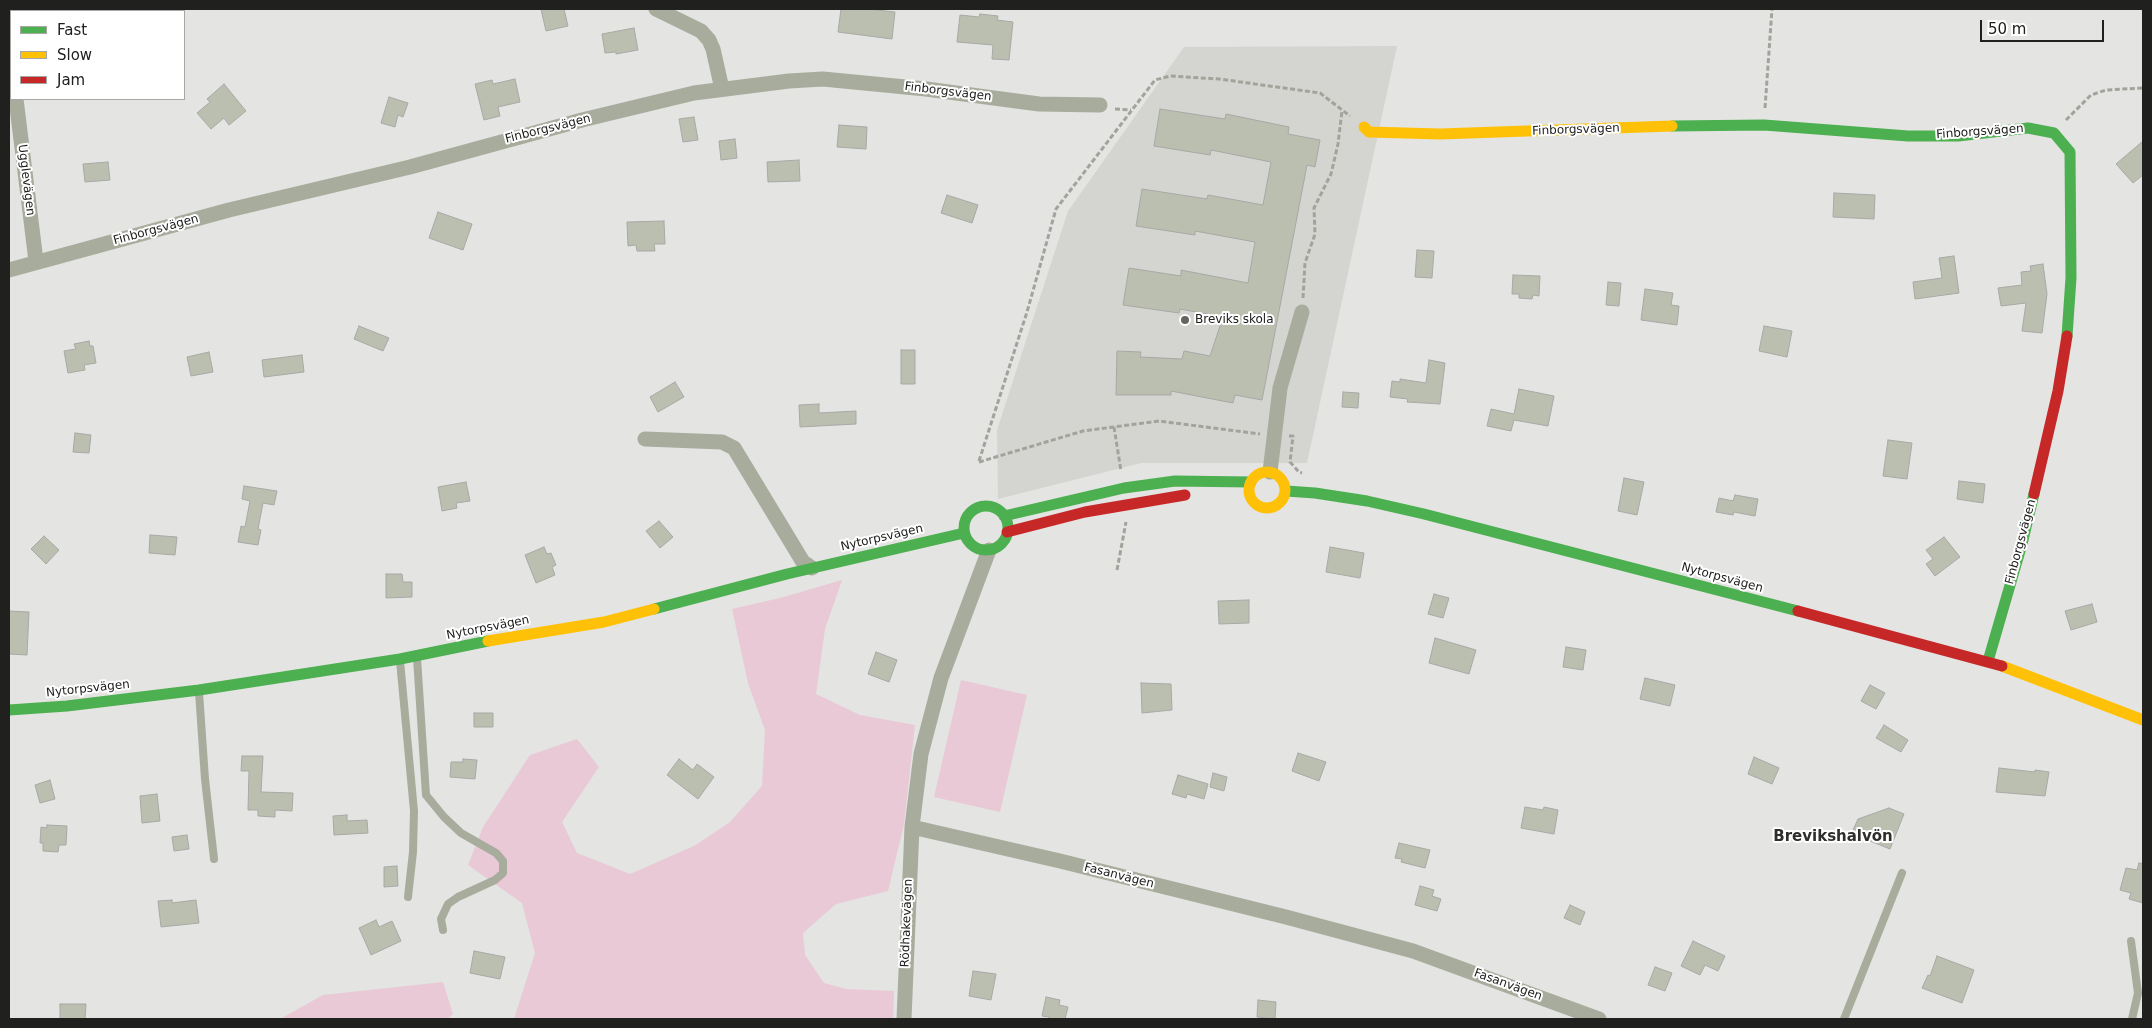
<!DOCTYPE html>
<meta charset="utf-8">
<style>
body{margin:0}
#map{position:relative;width:2152px;height:1028px;overflow:hidden;background:#e4e4e3;font-family:"DejaVu Sans",sans-serif}
canvas{display:block}
.frame{position:absolute;inset:0;border:10px solid #20201f;pointer-events:none}
.legend{position:absolute;left:10px;top:10px;width:175px;height:90px;box-sizing:border-box;background:#fff;border:1px solid #a6a6a5;margin:0;padding:6px 9px;list-style:none;font-size:15px;color:#20201f}
.legend li{display:flex;align-items:center;gap:10px;height:25px}
.legend b{width:25px;border:1px solid #a6a6a5}
.scale{position:absolute;left:1980px;top:20px;width:124px;height:22px;box-sizing:border-box;border:2px solid #20201f;border-top:0;padding-left:6px;font-size:15px;line-height:18px;white-space:nowrap;color:#20201f;-webkit-text-stroke:4px #fff;paint-order:stroke}
</style>
<div id="map">
<canvas width="2152" height="1028"></canvas>
<div class="frame"></div>
<ul class="legend">
<li><b style="height:6px;background:#4caf50"></b>Fast</li>
<li><b style="height:6px;background:#ffc107"></b>Slow</li>
<li><b style="height:6px;background:#c62828"></b>Jam</li>
</ul>
<div class="scale">50 m</div>
</div>
<script>
const c = document.querySelector('canvas').getContext('2d');
c.lineJoin = 'round';
function paint(path, color) { c.fillStyle = color; c.fill(path, 'evenodd'); }
const poly = rows => new Path2D(rows.map(r => 'M' + r).join(''));
function stroke(path, color, width, dash) { c.strokeStyle = color; c.lineWidth = width; c.lineCap = dash ? 'butt' : 'round'; c.setLineDash(dash || []); c.stroke(path); }
function label(font, color, halo, rows, align = 'center') {
  c.font = font + ' "DejaVu Sans",sans-serif'; c.lineWidth = 4; c.setLineDash([]); c.textBaseline = 'middle'; c.strokeStyle = halo; c.fillStyle = color; for (const [text, x, y, turn = 0] of rows) {
    c.save(); c.translate(x, y); c.rotate((+turn || 0) * Math.PI / 180); c.textAlign = isNaN(turn) ? turn : align; if (halo) c.strokeText(text, 0, 0); c.fillText(text, 0, 0); c.restore();
  }
}
paint(poly([
 [1397,46,1307,463,1141,463,998,499,997,430,1068,211,1184,47]
]), '#d4d5d0');
paint(poly([
 [842,580,825,629,816,694,860,715,915,725,904,824,888,891,836,904,803,933,805,955,824,983,846,989,894,991,893,1019,514,1019,535,953,522,903,468,865,483,827,530,755,577,739,599,767,562,822,577,853,630,874,694,846,730,822,762,786,765,730,748,683,732,609,780,598],
 [961,680,1027,695,1000,812,934,797],
 [443,982,453,1014,447,1019,280,1019,323,995]
]), '#e8c9d5');
const building = poly([
 [541,9,564,9,568,26,546,31,541,9],
 [841,9,868,9,895,12,892,39,838,32,841,9],
 [980,14,998,16,997,20,1013,22,1009,60,992,59,993,45,957,42,960,15,979,17,980,14],
 [634,28,638,50,616,54,616,52,605,53,602,34,634,28],
 [515,79,520,102,498,107,500,116,484,120,475,84,492,80,493,84,515,79],
 [224,84,246,111,229,125,224,118,211,129,197,113,210,102,207,99,224,84],
 [389,97,408,103,403,117,398,115,395,127,381,123,389,97],
 [1160,109,1225,119,1226,114,1289,127,1288,134,1320,140,1315,167,1307,165,1262,400,1235,395,1233,403,1171,391,1171,395,1116,395,1117,351,1141,352,1140,357,1182,359,1184,351,1210,356,1223,317,1180,309,1179,313,1123,305,1129,268,1181,276,1181,270,1248,283,1255,242,1195,231,1195,235,1136,226,1142,189,1207,199,1208,195,1263,205,1271,162,1211,150,1210,155,1154,146,1160,109],
 [694,117,698,140,683,142,679,119,694,117],
 [839,125,867,127,866,149,837,147,839,125],
 [735,139,737,158,721,160,719,141,735,139],
 [2143,141,2143,175,2133,183,2116,164,2143,141],
 [799,160,800,181,768,182,767,162,799,160],
 [108,162,110,180,85,182,83,164,108,162],
 [1834,193,1875,195,1874,219,1833,217,1834,193],
 [947,195,978,205,972,223,941,213,947,195],
 [438,212,472,224,463,250,429,238,438,212],
 [664,221,665,244,654,244,655,251,637,251,636,245,628,246,627,222,664,221],
 [1417,250,1434,251,1432,278,1415,277,1417,250],
 [1954,256,1959,293,1915,299,1913,282,1942,278,1939,258,1954,256],
 [2043,264,2047,294,2042,333,2022,331,2026,303,2001,306,1998,288,2022,285,2021,272,2031,271,2030,266,2043,264],
 [1513,275,1540,276,1539,296,1533,295,1532,299,1519,298,1519,294,1512,294,1513,275],
 [1608,282,1621,283,1619,306,1606,305,1608,282],
 [1645,289,1673,293,1671,305,1679,306,1677,325,1641,320,1645,289],
 [359,326,389,338,383,351,354,339,359,326],
 [1764,326,1792,331,1787,357,1759,351,1764,326],
 [89,341,90,346,93,346,96,363,84,365,85,370,68,373,64,351,76,349,74,344,89,341],
 [901,350,915,350,915,384,901,384,901,350],
 [209,352,213,372,191,376,187,357,209,352],
 [302,355,304,372,264,377,262,360,302,355],
 [1429,360,1445,363,1440,404,1407,402,1408,399,1390,397,1392,381,1400,382,1400,379,1426,383,1429,360],
 [675,382,684,397,658,412,650,397,675,382],
 [1519,389,1554,396,1548,426,1514,420,1511,431,1487,426,1491,409,1514,414,1519,389],
 [1343,392,1359,393,1358,408,1342,407,1343,392],
 [819,404,819,413,856,411,856,424,800,427,799,405,819,404],
 [75,433,91,435,89,453,73,452,75,433],
 [1888,440,1912,443,1907,479,1883,476,1888,440],
 [1624,478,1644,482,1637,515,1618,511,1624,478],
 [1959,481,1985,484,1983,503,1957,499,1959,481],
 [466,482,470,501,456,503,457,508,442,511,438,487,466,482],
 [244,486,277,491,274,505,263,503,258,529,261,530,258,545,238,542,241,526,245,527,250,501,242,499,244,486],
 [1735,495,1758,499,1755,516,1734,512,1733,515,1716,512,1719,498,1733,501,1735,495],
 [659,521,673,537,660,548,646,531,659,521],
 [150,535,177,537,175,555,149,553,150,535],
 [44,536,59,550,46,564,31,549,44,536],
 [1944,537,1960,557,1935,576,1926,564,1933,559,1926,550,1944,537],
 [544,547,547,554,551,553,556,565,552,567,555,575,536,583,525,555,544,547],
 [1330,547,1364,553,1360,578,1326,572,1330,547],
 [386,574,402,574,403,582,412,582,412,597,386,598,386,574],
 [1434,594,1449,598,1443,618,1428,614,1434,594],
 [1249,600,1249,623,1219,624,1218,601,1249,600],
 [2092,604,2097,622,2071,630,2065,611,2092,604],
 [9,611,29,612,27,655,9,654,9,611],
 [1435,638,1476,650,1469,674,1429,663,1435,638],
 [1566,647,1586,650,1583,670,1563,667,1566,647],
 [876,652,897,660,889,682,868,674,876,652],
 [1645,678,1675,685,1670,706,1640,699,1645,678],
 [1141,683,1171,684,1172,710,1142,713,1141,683],
 [1870,685,1885,693,1876,709,1861,701,1870,685],
 [474,713,493,713,493,727,474,727,474,713],
 [1884,725,1908,740,1901,752,1876,738,1884,725],
 [1298,753,1326,762,1319,781,1292,771,1298,753],
 [242,756,263,756,261,792,293,793,292,811,275,810,275,817,258,816,258,810,248,810,249,771,241,771,242,756],
 [1754,757,1779,768,1772,784,1748,774,1754,757],
 [463,759,477,760,475,779,450,777,451,762,463,762,463,759],
 [679,759,693,770,697,764,714,777,698,799,667,775,679,759],
 [1999,768,2035,772,2035,770,2049,772,2045,796,1996,792,1999,768],
 [1213,773,1227,777,1224,791,1210,787,1213,773],
 [1178,775,1208,784,1204,799,1187,794,1186,798,1172,794,1178,775],
 [50,780,55,799,40,803,35,785,50,780],
 [157,794,160,821,142,823,140,796,157,794],
 [1525,807,1543,810,1544,807,1558,810,1554,834,1521,828,1525,807],
 [1889,808,1904,814,1890,849,1855,835,1853,830,1858,819,1889,808],
 [347,815,347,821,367,820,368,833,334,835,333,816,347,815],
 [47,825,67,826,66,845,59,845,58,852,43,851,43,843,40,843,41,827,47,828,47,825],
 [187,835,189,849,174,851,172,837,187,835],
 [1399,843,1430,850,1425,868,1401,862,1402,859,1395,858,1399,843],
 [2139,863,2143,864,2143,903,2129,899,2131,893,2120,890,2126,868,2137,870,2139,863],
 [397,866,398,886,384,887,384,867,397,866],
 [1420,886,1434,890,1432,896,1441,899,1437,911,1415,905,1420,886],
 [172,900,172,903,196,900,199,923,161,927,158,901,172,900],
 [1570,905,1585,912,1580,925,1564,918,1570,905],
 [376,920,379,927,392,921,401,941,371,955,359,928,376,920],
 [1693,941,1725,956,1718,971,1705,965,1700,975,1681,966,1693,941],
 [474,951,505,957,500,979,470,973,474,951],
 [1937,956,1974,970,1962,1003,1922,988,1928,975,1930,976,1937,956],
 [1655,967,1672,973,1665,991,1648,985,1655,967],
 [973,971,996,974,991,1000,969,996,973,971],
 [1046,997,1060,1000,1059,1005,1068,1007,1065,1019,1049,1019,1049,1017,1042,1016,1046,997],
 [1258,1000,1276,1002,1275,1019,1257,1017,1258,1000],
 [60,1004,86,1004,85,1019,60,1019,60,1004]
]);
paint(building, '#bbbfb0');
stroke(building, '#a8a8a6', 1);
stroke(poly([
 [1765,108,1772,9],
 [1115,109,1131,110],
 [2066,120,2091,95,2106,90,2143,88],
 [1303,298,1305,263,1315,234,1314,208,1331,174,1338,144,1342,111],
 [1114,427,1121,471],
 [1289,436,1293,436,1290,462,1299,472,1302,473],
 [979,461,1027,312,1056,209,1155,80,1170,76,1219,79,1320,93,1350,116],
 [979,462,1083,431,1159,421,1260,434],
 [1117,570,1126,522]
]), '#a1a49b', 3, [5, 2.5]);
stroke(poly([
 [417,658,426,795,444,817,461,833,496,853,503,861,503,873,495,880,458,897,448,904,441,919,443,930],
 [400,661,414,811,413,852,408,897],
 [199,692,205,779,214,859],
 [2131,941,2138,993,2132,1019],
 [1844,1019,1902,873]
]), '#a8ac9d', 8);
stroke(poly([
 [656,9,701,31,709,40,713,49,722,89],
 [9,71,11,77],
 [16,99,36,261],
 [9,270,229,210,410,167,582,120,694,93,789,81,823,79,926,89,1039,104,1100,105],
 [645,439,722,442,734,448,803,562,812,568],
 [1270,472,1280,388,1302,312],
 [989,550,941,678,921,754,912,827,1060,861,1286,917,1413,951,1599,1019],
 [904,1019,912,827]
]), '#a8ac9d', 15);
stroke(poly([
 [1672,126,1764,125,1908,136,1958,136,2028,128,2054,133,2070,152,2071,278,2067,336],
 [1286,491,1315,493,1367,501,1424,514,1798,611],
 '964 528a22 22 0 1 1 44 0a22 22 0 1 1-44 0Z',
 [1004,516,1124,488,1175,481,1251,482],
 [654,609,787,574,964,533],
 [1988,661,2022,544,2034,494],
 [9,710,67,706,199,690,400,659,488,641]
]), '#4caf50', 11);
stroke(poly([
 [1364,127,1369,132,1440,134,1672,126],
 '1249 490a18 18 0 1 1 36 0a18 18 0 1 1-36 0Z',
 [488,641,604,622,654,609],
 [2002,666,2143,720]
]), '#ffc107', 11);
stroke(poly([
 [2034,494,2058,391,2067,336],
 [1007,532,1085,512,1185,495],
 [1798,611,2002,666]
]), '#c62828', 11);
for (const [x, y, r, color] of [
 [1185,320,5,"#656564"]
]) { const dot = new Path2D(); dot.arc(x, y, r, 0, 2 * Math.PI); c.fillStyle = color; c.fill(dot); stroke(dot, '#fff', 2); }
label('12px', '#20201f', '#fff', [
 ["Finborgsvägen",948,92,7],
 ["Finborgsvägen",548,129,-14],
 ["Finborgsvägen",1576,130,-2],
 ["Finborgsvägen",1980,132,-4],
 ["Ugglevägen",26,180,83],
 ["Finborgsvägen",156,230,-15],
 ["Nytorpsvägen",882,538,-13],
 ["Finborgsvägen",2021,542,-75],
 ["Nytorpsvägen",1722,578,15],
 ["Nytorpsvägen",488,628,-11],
 ["Nytorpsvägen",88,689,-6],
 ["Fasanvägen",1119,876,14],
 ["Rödhakevägen",907,923,-88],
 ["Fasanvägen",1508,985,20]
]);
label('12px', '#20201f', '#fff', [
 ["Breviks skola",1195,320]
], 'left');
label('bold 15px', '#2e2f2c', '#fff', [
 ["Brevikshalvön",1833,837]
]);
</script>
